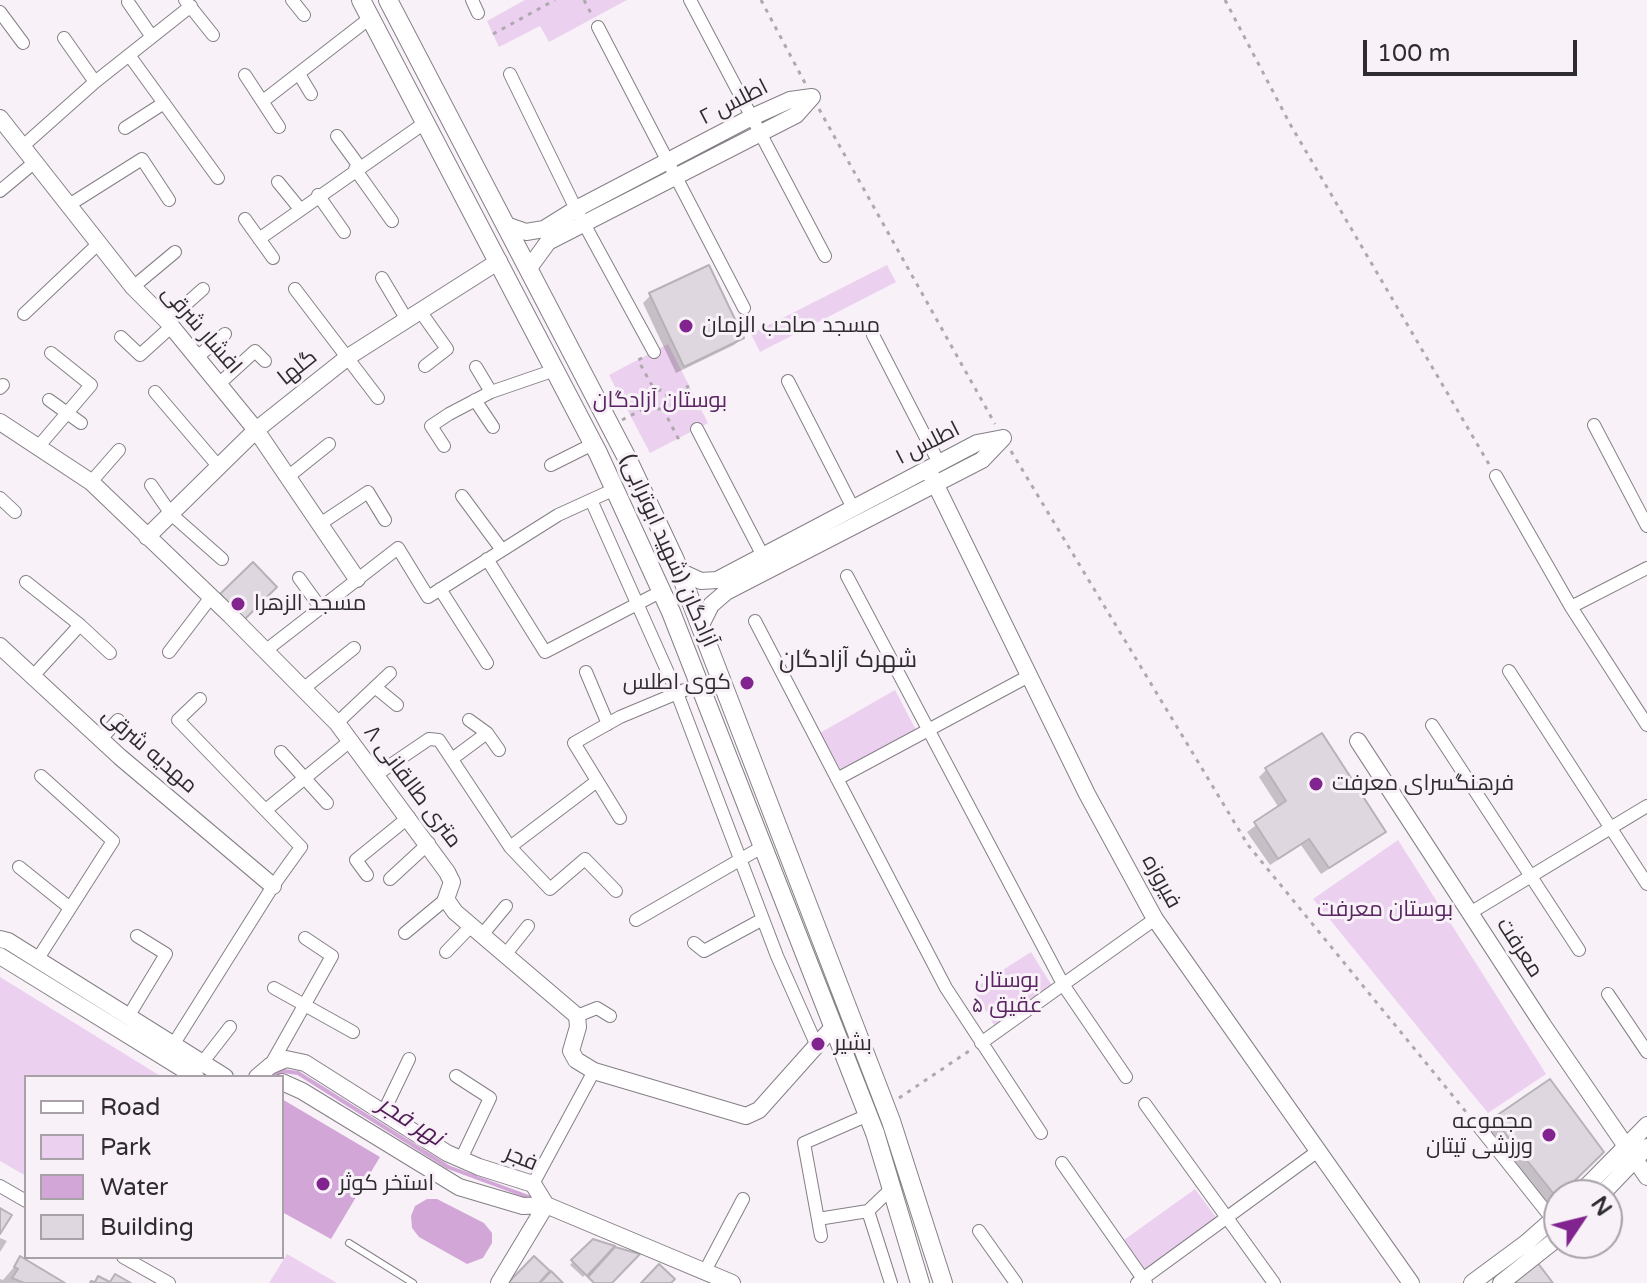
<!DOCTYPE html>
<meta charset="utf-8">
<style>
body{margin:0}
#map{position:relative;width:1647px;height:1283px;overflow:hidden;background:#f8f1f8;font-family:"Varela Round",sans-serif}
canvas{display:block}
.legend{position:absolute;left:24px;top:1075px;width:260px;height:184px;box-sizing:border-box;background:#f8f1f8;border:2px solid #a8a2a8;margin:0;padding:10px 14px;list-style:none;font-size:24px;color:#2f2c2f}
.legend li{display:flex;align-items:center;gap:16px;height:40px}
.legend b{width:40px;border:2px solid #a8a2a8}
.north{position:absolute;left:1543px;top:1179px;width:80px;height:80px;box-sizing:border-box;background:#f8f1f8;border:2px solid #a8a2a8;border-radius:50%;rotate:55deg;font-size:22px;font-weight:700;line-height:32px;text-align:center;color:#2f2c2f}
.north::after{content:'';display:block;margin:auto;width:28px;height:36px;background:#81248f;clip-path:polygon(50% 0,100% 100%,50% 72%,0 100%)}
.scale{position:absolute;left:1363px;top:40px;width:214px;height:36px;box-sizing:border-box;border:4px solid #2f2c2f;border-top:0;padding-left:10px;font-size:24px;line-height:28px;white-space:nowrap;color:#2f2c2f;-webkit-text-stroke:6px #f8f1f8;paint-order:stroke}
</style>
<div id="map">
<canvas width="1647" height="1283"></canvas>
<ul class="legend">
<li><b style="height:10px;background:#fff"></b>Road</li>
<li><b style="height:22px;background:#ecd0f0"></b>Park</li>
<li><b style="height:22px;background:#d2a7d8"></b>Water</li>
<li><b style="height:22px;background:#ded7df"></b>Building</li>
</ul>
<div class="north">N</div>
<div class="scale">100 m</div>
</div>
<script>
const c = document.querySelector('canvas').getContext('2d');
c.lineJoin = 'round';
function paint(path, color) { c.fillStyle = color; c.fill(path, 'evenodd'); }
const poly = rows => new Path2D(rows.map(r => 'M' + r).join(''));
function stroke(path, color, width, dash) { c.strokeStyle = color; c.lineWidth = width; c.lineCap = dash ? 'butt' : 'round'; c.setLineDash(dash || []); c.stroke(path); }
function label(font, color, halo, rows, align = 'center') {
  c.font = font + ' "Varela Round",Cairo,sans-serif'; c.lineWidth = 6; c.setLineDash([]); c.textBaseline = 'middle'; c.strokeStyle = halo; c.fillStyle = color; for (const [text, x, y, turn = 0] of rows) {
    c.save(); c.translate(x, y); c.rotate((+turn || 0) * Math.PI / 180); c.textAlign = isNaN(turn) ? turn : align; if (halo) c.strokeText(text, 0, 0); c.fillText(text, 0, 0); c.restore();
  }
}
paint(poly([
 [525,0,627,0,549,42,540,26,499,47,487,21],
 [887,265,896,282,760,352,751,334],
 [668,344,708,423,650,453,609,375],
 [895,690,916,730,841,770,820,733],
 [1398,840,1546,1074,1488,1113,1313,899],
 [1031,952,1054,989,996,1028,973,989],
 [0,977,162,1077,26,1077,26,1176,0,1161],
 [1195,1189,1218,1220,1146,1272,1124,1240],
 [287,1254,337,1283,269,1283]
]), '#ecd0f0');
paint(poly([
 [282,1099,380,1157,331,1239,282,1212],
 [427,1199,437,1199,484,1223,492,1233,492,1243,483,1258,467,1264,419,1237,412,1228,411,1216,415,1206]
]), '#d2a7d8');
paint(poly([
 [651,295,742,338,734,345,676,373,643,303],
 [1266,770,1384,831,1376,839,1321,874,1301,845,1270,865,1247,832,1279,808,1259,777],
 [1549,1082,1601,1151,1548,1204,1486,1127],
 [0,1238,7,1241,0,1252],
 [593,1241,611,1247,583,1277,570,1265],
 [21,1259,61,1283,0,1283,0,1279,3,1280]
]), '#0003');
stroke(poly([
 [10,952,97,1007],
 [272,1077,283,1071,298,1073,448,1167,534,1199]
]), '#d2a7d8', 4);
const building = poly([
 [709,265,744,338,684,367,649,293,709,265],
 [253,562,277,587,244,620,220,594,253,562],
 [1322,733,1386,832,1329,868,1309,839,1278,859,1254,822,1286,801,1265,768,1322,733],
 [1550,1079,1604,1152,1557,1198,1493,1118,1550,1079],
 [0,1208,12,1215,0,1234,0,1208],
 [593,1239,615,1246,587,1276,571,1260,593,1239],
 [615,1247,640,1254,612,1283,594,1283,588,1277,615,1247],
 [20,1256,65,1283,24,1283,12,1278,18,1269,14,1267,20,1256],
 [534,1256,550,1271,539,1283,508,1283,534,1256],
 [1537,1262,1553,1283,1510,1283,1537,1262],
 [659,1264,675,1279,671,1283,641,1283,659,1264],
 [551,1271,563,1283,540,1283,551,1271],
 [115,1274,131,1283,90,1283,91,1281,95,1282,98,1276,110,1282,115,1274]
]);
paint(building, '#ded7df');
stroke(building, '#b7b1b8', 2);
const service = poly([
 [349,1243,413,1283]
]);
const minor = poly([
 [185,0,213,35],
 [292,0,304,15],
 [472,0,478,13],
 [690,0,825,256],
 [128,2,152,37],
 [0,12,23,43],
 [598,27,744,308],
 [64,38,95,82],
 [129,55,218,178],
 [299,74,311,94],
 [510,74,576,209,654,352],
 [245,75,279,127],
 [263,101,370,18],
 [125,128,164,103],
 [337,136,359,166],
 [23,146,95,82,191,6],
 [355,169,392,221],
 [278,182,300,209],
 [0,191,36,161],
 [318,195,344,232],
 [69,205,142,159,169,200],
 [245,219,273,258],
 [259,239,426,122],
 [382,278,407,320],
 [133,287,175,252],
 [295,289,378,398],
 [420,311,447,349,425,366],
 [24,314,98,244],
 [167,321,203,289],
 [873,335,939,463],
 [121,337,140,355,172,326],
 [197,357,225,334],
 [476,367,491,392],
 [788,381,853,508],
 [220,383,255,351,265,361],
 [0,388,3,385],
 [155,392,219,467],
 [49,400,81,423],
 [475,400,493,427],
 [1594,425,1647,526],
 [697,429,763,556],
 [444,446,431,426,449,414,491,392,555,370],
 [38,447,91,385,51,353],
 [551,465,593,444],
 [289,476,329,444],
 [1496,476,1571,607,1647,725],
 [91,482,119,450],
 [151,485,171,514,222,559],
 [462,496,502,550],
 [0,498,15,512],
 [591,500,677,693,777,956,817,1046],
 [320,524,368,492,385,520],
 [487,559,545,652,662,591],
 [847,576,1064,986,1126,1077],
 [299,578,320,607],
 [26,582,80,625,110,653],
 [440,589,487,663],
 [1571,607,1647,568],
 [755,621,946,988,1041,1133],
 [265,651,398,548,428,597,558,515,615,489],
 [169,652,211,597],
 [1509,671,1647,884],
 [586,672,608,724],
 [33,676,80,625],
 [375,687,397,705],
 [303,689,354,648],
 [469,720,487,733,499,750],
 [337,723,390,673],
 [1432,725,1579,950],
 [101,739,118,720],
 [281,752,327,803],
 [452,759,487,733],
 [376,775,429,739,439,740,510,847,597,781],
 [837,779,1027,677],
 [267,809,350,741],
 [620,818,574,743,620,717,699,684],
 [510,847,550,889,585,859,616,891],
 [19,867,70,908],
 [367,875,356,860,409,817],
 [390,879,429,843],
 [1470,913,1647,806],
 [636,920,762,847],
 [405,933,446,899],
 [482,935,506,906],
 [694,943,704,951,763,919],
 [446,952,471,926],
 [505,955,528,926],
 [37,960,113,841,41,776],
 [274,988,353,1032],
 [1608,994,1647,1052],
 [577,1016,597,1008,610,1016],
 [128,1017,166,954,137,936],
 [981,1043,1155,919],
 [173,1045,273,886,301,847,178,720,200,699],
 [202,1063,230,1027],
 [270,1066,332,956,305,938],
 [456,1076,490,1098,461,1159],
 [1145,1104,1274,1283],
 [383,1113,409,1059],
 [1475,1122,1553,1220],
 [1062,1163,1146,1283],
 [533,1184,594,1071],
 [0,1186,26,1201],
 [868,1211,891,1283],
 [868,1211,891,1189],
 [818,1219,868,1211],
 [979,1231,1016,1283],
 [821,1236,804,1143,868,1115],
 [123,1257,169,1283],
 [705,1271,743,1199],
 [1137,1283,1318,1151]
]);
const tertiary = poly([
 [0,118,133,287,167,321,256,430,357,579],
 [506,225,526,232,544,229,576,209,750,118,790,100,812,97],
 [529,268,548,242,796,115,812,97],
 [0,422,91,482,230,615,337,723,447,872,452,882,446,899,455,912,577,1016,578,1027,571,1051,576,1060,594,1071,746,1116,759,1110,833,1027],
 [928,469,1087,794,1155,919,1411,1283],
 [147,537,256,430,348,357,499,261],
 [679,571,701,581,717,580,977,443,1003,438],
 [700,627,711,605,726,592,982,460,1003,438],
 [0,646,120,757,273,886],
 [1358,741,1543,1025,1647,1177],
 [0,939,8,941,225,1077],
 [0,956,196,1077],
 [257,1077,270,1066,286,1059,305,1063,447,1153,479,1167,533,1184,546,1205],
 [282,1082,302,1091,459,1187,523,1206,546,1205,732,1283],
 [1578,1195,1647,1125],
 [1601,1195,1647,1147],
 [499,1283,546,1205],
 [1472,1283,1526,1243,1559,1214],
 [1501,1283,1559,1237]
]);
const secondary = poly([
 [361,0,598,453,671,612,875,1133,920,1283],
 [388,0,628,460,675,560,891,1121,943,1283]
]);
stroke(service, '#857f86', 8);
stroke(minor, '#857f86', 14);
stroke(tertiary, '#857f86', 18);
stroke(secondary, '#857f86', 20);
stroke(poly([
 [584,0,593,17],
 [761,0,806,85],
 [1225,0,1290,124,1490,466],
 [493,34,555,0],
 [819,109,995,424],
 [642,358,638,360,655,391],
 [668,396,689,386],
 [663,409,678,438,684,435],
 [622,420,651,405,656,409,663,409,669,402,666,394,661,390,655,391,650,399,651,405],
 [1011,451,1248,845,1466,1112],
 [899,1098,972,1049]
]), '#afa9af', 3, [4, 6]);
stroke(service, '#fff', 6);
stroke(minor, '#fff', 12);
stroke(tertiary, '#fff', 16);
stroke(secondary, '#fff', 18);
for (const [x, y, r, color] of [
 [686,326,8,"#81248f"],
 [238,604,8,"#81248f"],
 [747,683,8,"#81248f"],
 [1316,784,8,"#81248f"],
 [818,1044,8,"#81248f"],
 [1549,1135,8,"#81248f"],
 [323,1184,8,"#81248f"]
]) { const dot = new Path2D(); dot.arc(x, y, r, 0, 2 * Math.PI); c.fillStyle = color; c.fill(dot); stroke(dot, '#f8f1f8', 3); }
label('22px', '#2f2c2f', '#f8f1f8', [
 ["اطلس ۲",734,103,-27],
 ["افشار شرقی",201,330,49],
 ["گلها",298,368,-39],
 ["اطلس ۱",928,444,-27],
 ["آزادگان (شهید ابوترابی)",668,551,66],
 ["مهدیه شرقی",149,751,41],
 ["۸ متری طالقانی",412,787,53],
 ["فیروزه",1161,882,61],
 ["معرفت",1519,948,57],
 ["فجر",521,1159,23]
]);
label('22px', '#2f2c2f', '#f8f1f8', [
 ["مسجد صاحب الزمان",702,326],
 ["مسجد الزهرا",254,604],
 ["کوی اطلس",731,683,"right"],
 ["فرهنگسرای معرفت",1332,784],
 ["بشیر",834,1044],
 ["مجموعه",1533,1122,"right"],
 ["ورزشی تیتان",1533,1147,"right"],
 ["استخر کوثر",339,1184]
], 'left');
label('22px', '#592661', '#f8f1f8', [
 ["بوستان آزادگان",660,401],
 ["بوستان معرفت",1385,910],
 ["بوستان",1007,981],
 ["عقیق ۵",1007,1006]
]);
label('24px', '#2f2c2f', '#f8f1f8', [
 ["شهرک آزادگان",848,661]
]);
label('italic 24px', '#4f1c57', '#f8f1f8', [
 ["نهر فجر",410,1122,32]
]);
</script>
